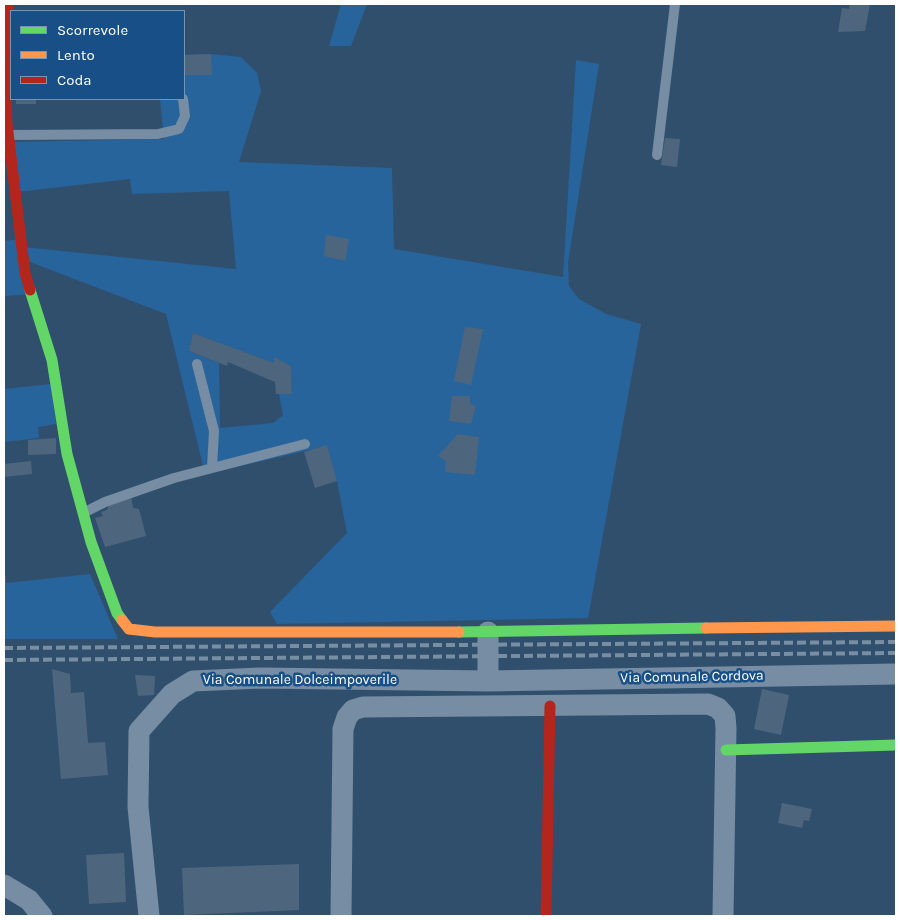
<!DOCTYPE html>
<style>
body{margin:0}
#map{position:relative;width:900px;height:920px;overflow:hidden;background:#304f6d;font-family:Karla,sans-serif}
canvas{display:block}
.frame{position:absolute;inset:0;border:5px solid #fff;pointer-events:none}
.legend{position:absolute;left:10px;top:10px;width:175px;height:90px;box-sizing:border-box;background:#174f86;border:1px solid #7495b6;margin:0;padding:6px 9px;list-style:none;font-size:15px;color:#fff}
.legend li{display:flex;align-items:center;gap:10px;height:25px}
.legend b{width:25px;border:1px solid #7495b6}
</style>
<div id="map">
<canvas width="900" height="920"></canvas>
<div class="frame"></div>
<ul class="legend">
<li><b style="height:6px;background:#63d668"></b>Scorrevole</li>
<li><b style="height:6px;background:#ff974d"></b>Lento</li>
<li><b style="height:6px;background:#b3261e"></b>Coda</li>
</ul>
</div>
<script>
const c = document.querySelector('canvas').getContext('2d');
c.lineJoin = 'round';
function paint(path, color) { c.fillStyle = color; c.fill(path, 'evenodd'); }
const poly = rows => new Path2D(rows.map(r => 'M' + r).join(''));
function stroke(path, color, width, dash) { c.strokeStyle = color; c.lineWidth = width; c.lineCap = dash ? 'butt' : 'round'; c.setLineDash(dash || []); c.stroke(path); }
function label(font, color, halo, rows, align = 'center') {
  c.font = font + ' Karla,sans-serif'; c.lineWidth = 5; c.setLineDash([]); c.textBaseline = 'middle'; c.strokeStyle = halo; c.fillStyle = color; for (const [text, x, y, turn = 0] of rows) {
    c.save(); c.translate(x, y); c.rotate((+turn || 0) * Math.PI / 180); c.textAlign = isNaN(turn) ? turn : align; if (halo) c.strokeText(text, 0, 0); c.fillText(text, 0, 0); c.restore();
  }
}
paint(poly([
 [341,4,367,4,351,46,329,46],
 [210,54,241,57,257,73,261,91,239,162,392,168,394,249,563,277,576,60,599,64,568,263,569,286,579,299,606,314,641,324,588,618,277,624,270,612,347,533,337,481,327,446,205,474,166,314,25,260,32,294,4,296,4,241,22,239,23,247,236,269,229,191,132,194,130,179,17,192,9,142,164,139,160,99,184,99,184,55],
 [193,333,274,363,274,358,291,366,292,394,279,394,283,415,273,423,220,428,219,363,189,351],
 [51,384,56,424,38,427,39,438,4,442,4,389],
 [90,574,118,639,4,639,4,576,6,576,6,583]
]), '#28649c');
paint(poly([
 [850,4,870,4,865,31,838,32,842,8,849,9],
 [211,54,212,75,184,75,184,55],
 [16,99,36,99,36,104,16,104],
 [665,138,680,139,677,167,661,165],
 [326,235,349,239,345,261,324,256],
 [465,327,483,329,471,385,454,381],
 [193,333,274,363,274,357,291,366,292,394,276,394,275,382,228,362,227,366,189,351],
 [452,396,470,396,470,403,476,406,471,424,449,421],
 [458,434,479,437,475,475,445,472,446,461,438,456],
 [56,438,56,454,28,455,28,440],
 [327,445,337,481,315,488,304,452],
 [31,461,32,474,4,477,4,464],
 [131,496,133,508,139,509,146,536,105,547,95,518,103,516,101,512,107,510,109,504],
 [52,669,70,674,71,693,84,692,88,743,105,742,108,775,61,779],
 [135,675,155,676,154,695,138,696],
 [762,689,789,695,781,735,754,729],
 [782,803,812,809,809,821,804,820,802,828,778,823],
 [124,853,126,902,89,904,86,855],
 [299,864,299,910,184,915,182,868]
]), '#4d667e');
stroke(poly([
 [9,135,158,134,179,129,185,116,183,99],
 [657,155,675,4],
 [197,364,214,431,212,468],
 [83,513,105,502,174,478,305,444]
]), '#778da3', 10);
stroke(poly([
 [488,632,488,681],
 [4,885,29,900,42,916],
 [149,916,138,807,139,731,172,694,193,681,260,678,488,681,896,674],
 [341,916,343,729,347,717,353,710,363,707,708,704,718,708,725,716,726,728,723,916]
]), '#778da3', 21);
stroke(poly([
 [30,290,52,360,67,454,91,542,117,613,122,620],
 [459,632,706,628],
 [726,750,896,745]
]), '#63d668', 11);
stroke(poly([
 [122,620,129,629,155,632,459,632],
 [706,628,896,626]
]), '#ff974d', 11);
stroke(poly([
 [9,4,4,48,7,124,25,273,30,290],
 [546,916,550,706]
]), '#b3261e', 11);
stroke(poly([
 [4,648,896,642],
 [4,660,896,653]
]), '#788ea2', 4, [9, 4]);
label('14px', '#fff', '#174f86', [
 ["Via Comunale Cordova",692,677,-1],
 ["Via Comunale Dolceimpoverile",300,680]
]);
</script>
